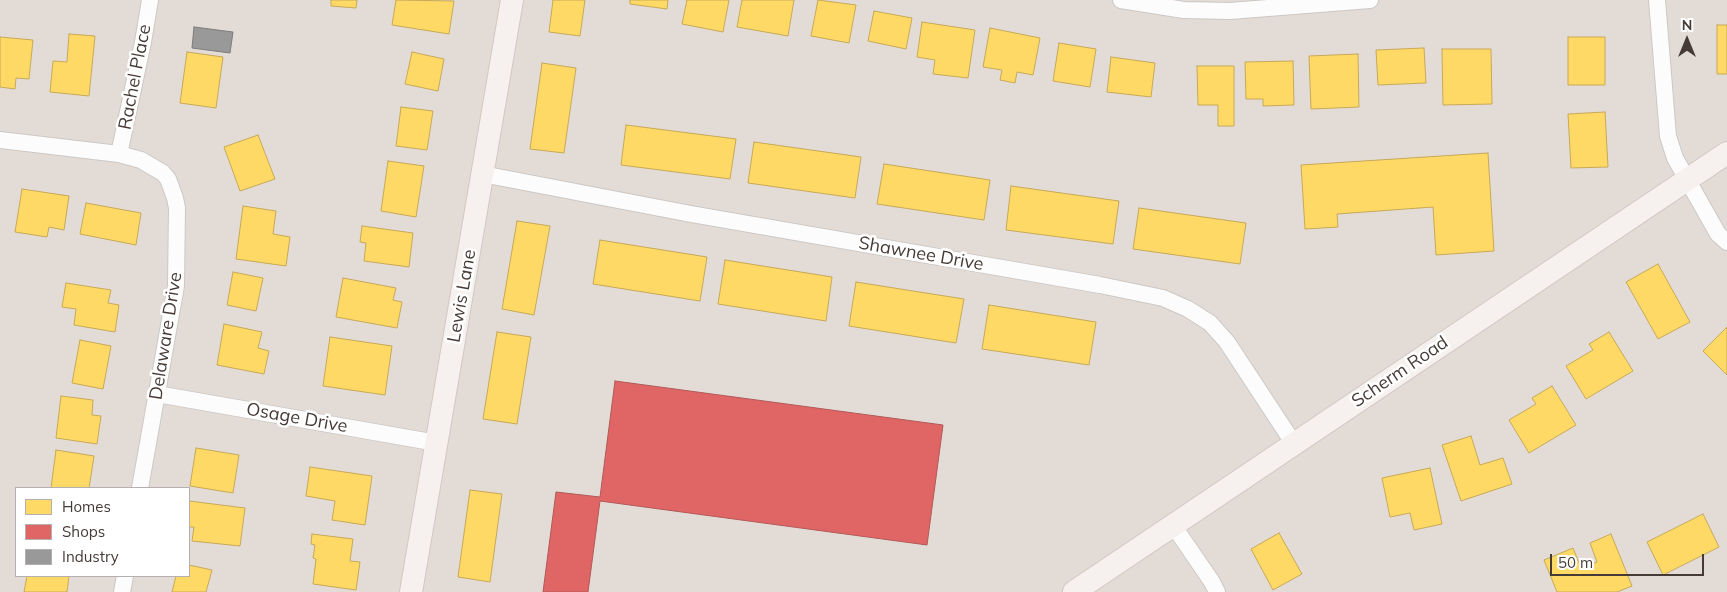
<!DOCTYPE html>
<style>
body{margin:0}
#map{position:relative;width:1727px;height:592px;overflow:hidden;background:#efece9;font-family:Mulish,sans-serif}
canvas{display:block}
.legend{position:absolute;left:15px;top:487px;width:175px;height:90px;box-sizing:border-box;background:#fff;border:1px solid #b5b0af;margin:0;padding:6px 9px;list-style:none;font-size:15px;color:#453a36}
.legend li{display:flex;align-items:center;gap:10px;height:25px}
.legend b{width:25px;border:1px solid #b5b0af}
.north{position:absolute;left:1662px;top:15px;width:50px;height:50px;-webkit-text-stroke:4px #fff;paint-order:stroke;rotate:0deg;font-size:14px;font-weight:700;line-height:20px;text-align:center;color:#453a36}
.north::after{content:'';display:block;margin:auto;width:18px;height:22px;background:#453a36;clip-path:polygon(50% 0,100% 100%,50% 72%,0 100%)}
.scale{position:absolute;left:1550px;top:554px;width:154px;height:22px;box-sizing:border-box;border:2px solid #453a36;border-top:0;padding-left:6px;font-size:15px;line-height:18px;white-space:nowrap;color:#453a36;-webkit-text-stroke:4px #fff;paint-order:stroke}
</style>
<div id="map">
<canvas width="1727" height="592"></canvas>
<ul class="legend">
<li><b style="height:14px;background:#ffd966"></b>Homes</li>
<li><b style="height:14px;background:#e06666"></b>Shops</li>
<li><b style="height:14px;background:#999"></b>Industry</li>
</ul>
<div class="north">N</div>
<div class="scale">50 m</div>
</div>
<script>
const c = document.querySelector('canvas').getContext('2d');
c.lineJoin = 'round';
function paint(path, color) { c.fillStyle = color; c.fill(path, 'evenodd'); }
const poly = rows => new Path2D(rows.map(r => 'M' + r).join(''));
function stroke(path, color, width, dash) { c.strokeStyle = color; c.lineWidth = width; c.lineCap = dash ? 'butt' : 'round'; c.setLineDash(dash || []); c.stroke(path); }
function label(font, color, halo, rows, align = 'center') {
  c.font = font + ' Mulish,sans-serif'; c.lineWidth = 5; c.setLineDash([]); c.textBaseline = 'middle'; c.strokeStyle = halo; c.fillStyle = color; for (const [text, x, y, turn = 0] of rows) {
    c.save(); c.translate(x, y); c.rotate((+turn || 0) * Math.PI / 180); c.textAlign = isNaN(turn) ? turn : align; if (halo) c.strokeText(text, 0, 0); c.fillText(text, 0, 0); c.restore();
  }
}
paint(poly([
 [0,0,1727,0,1727,592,0,592],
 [16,488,189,488,189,576,16,576]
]), '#e3dcd6');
const homes = poly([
 [331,0,357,0,356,8,331,6,331,0],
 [396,0,454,1,449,34,392,25,396,0],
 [553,0,585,0,580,36,549,32,553,0],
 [630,0,668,0,667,9,630,4,630,0],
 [687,0,729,0,723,32,682,24,687,0],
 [742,0,794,0,788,36,737,27,742,0],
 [818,0,856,5,849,43,811,36,818,0],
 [874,11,912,18,906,49,868,41,874,11],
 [922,22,975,30,968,78,933,74,935,60,917,57,922,22],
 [1717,25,1727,25,1727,74,1717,74,1717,25],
 [990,28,1040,38,1033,75,1017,72,1015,83,1000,80,1002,70,983,67,990,28],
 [69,34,95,36,89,96,50,92,53,61,67,62,69,34],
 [0,37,33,40,29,79,16,78,15,89,0,87,0,37],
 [1568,37,1605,37,1605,85,1568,85,1568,37],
 [1059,43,1096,49,1090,87,1053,81,1059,43],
 [1424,48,1426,83,1378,85,1376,50,1424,48],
 [1442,49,1491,49,1492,104,1443,105,1442,49],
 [187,52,223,57,216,108,180,103,187,52],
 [412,52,444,59,438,91,405,84,412,52],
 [1358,54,1359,107,1311,109,1309,56,1358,54],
 [1111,57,1155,63,1151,97,1107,92,1111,57],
 [1293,61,1294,105,1263,106,1263,99,1246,99,1245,62,1293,61],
 [542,63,576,68,564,153,530,149,542,63],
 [1197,66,1234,66,1234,126,1218,126,1218,105,1198,105,1197,66],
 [401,107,433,111,427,150,396,146,401,107],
 [1605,112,1608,167,1571,168,1568,114,1605,112],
 [626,125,736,139,730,179,621,165,626,125],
 [258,135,275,179,240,191,224,147,258,135],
 [754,142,861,157,855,198,748,183,754,142],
 [1488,153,1494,251,1436,255,1433,207,1337,214,1338,227,1305,229,1301,165,1488,153],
 [388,161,424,166,416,217,381,211,388,161],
 [884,164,990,180,984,220,877,204,884,164],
 [1011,186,1119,201,1113,244,1006,230,1011,186],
 [22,189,69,196,64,230,49,227,47,237,15,232,22,189],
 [86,203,141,213,136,245,80,234,86,203],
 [243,206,276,211,273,234,290,237,286,266,236,259,243,206],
 [1139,208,1246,223,1240,264,1133,249,1139,208],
 [517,221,550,226,534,315,502,309,517,221],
 [362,226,413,233,409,267,364,261,366,243,360,242,362,226],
 [600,240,707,257,700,301,593,284,600,240],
 [725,260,832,277,826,321,718,304,725,260],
 [1658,264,1690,322,1658,339,1626,282,1658,264],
 [233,272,263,278,256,311,227,305,233,272],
 [343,278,396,288,393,300,402,302,397,328,336,317,343,278],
 [856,282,964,299,956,343,849,326,856,282],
 [66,283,111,290,108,303,119,305,115,332,74,325,76,309,62,307,66,283],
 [989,305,1096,322,1089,365,982,349,989,305],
 [224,324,262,332,258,348,269,351,264,374,217,365,224,324],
 [1727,327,1727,375,1703,351,1727,327],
 [497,332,531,337,517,424,483,419,497,332],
 [1609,332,1633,371,1586,399,1566,366,1593,350,1589,344,1609,332],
 [330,337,392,346,385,395,323,386,330,337],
 [80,340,111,346,103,389,72,383,80,340],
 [1552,386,1576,425,1529,453,1509,420,1536,404,1532,398,1552,386],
 [61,396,93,400,92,415,101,416,97,444,56,438,61,396],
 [1471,436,1480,465,1503,458,1512,484,1461,501,1442,445,1471,436],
 [196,448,239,455,233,493,190,486,196,448],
 [56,450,94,456,89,488,51,488,56,450],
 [310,467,372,476,365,525,332,520,335,501,306,496,310,467],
 [1430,468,1442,524,1414,530,1410,513,1390,517,1382,478,1430,468],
 [470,490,502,494,490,582,458,577,470,490],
 [189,501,245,508,240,546,192,541,194,527,189,527,189,501],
 [1703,514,1719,547,1663,575,1647,542,1703,514],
 [1279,533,1302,574,1273,590,1251,549,1279,533],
 [312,534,353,539,350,561,360,562,356,590,313,584,316,559,313,558,315,545,311,544,312,534],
 [1611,534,1632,586,1617,592,1557,592,1544,560,1573,548,1581,568,1597,562,1590,543,1611,534],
 [189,565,212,570,206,592,172,592,176,576,189,576,189,565],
 [27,576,69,576,67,592,24,592,27,576]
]);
paint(homes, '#ffd966');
stroke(homes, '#c7a958', 1);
const shops = poly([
 [615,381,943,425,927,545,600,501,588,592,543,592,556,492,600,497,615,381]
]);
paint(shops, '#e06666');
stroke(shops, '#b25958', 1);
const industry = poly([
 [194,27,233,32,230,53,192,48,194,27]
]);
paint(industry, '#999');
stroke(industry, '#807c7b', 1);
const street = poly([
 [1121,0,1184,10,1230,11,1370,0],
 [1657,0,1668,136,1675,158,1718,234,1727,242],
 [0,140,119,154,141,160,163,173,168,179,175,198,177,208,176,286,140,488],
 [119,154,143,42,150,0],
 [482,174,691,214,1100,285,1163,298,1188,309,1210,323,1227,342,1294,444],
 [157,394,437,443],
 [1173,525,1212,582,1217,592],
 [122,592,125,576]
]);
const secondary = poly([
 [411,592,512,0],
 [1074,592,1727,153]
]);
stroke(street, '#ccc8c5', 18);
stroke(secondary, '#d0c8c2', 24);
stroke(street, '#fdfcfc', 16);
stroke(secondary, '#f6f1ee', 22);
label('18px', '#453a36', '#fff', [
 ["Rachel Place",135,77,-79],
 ["Shawnee Drive",921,254,10],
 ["Lewis Lane",462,296,-80],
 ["Delaware Drive",166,336,-81],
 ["Scherm Road",1400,372,-34],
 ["Osage Drive",297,418,10]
]);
</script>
